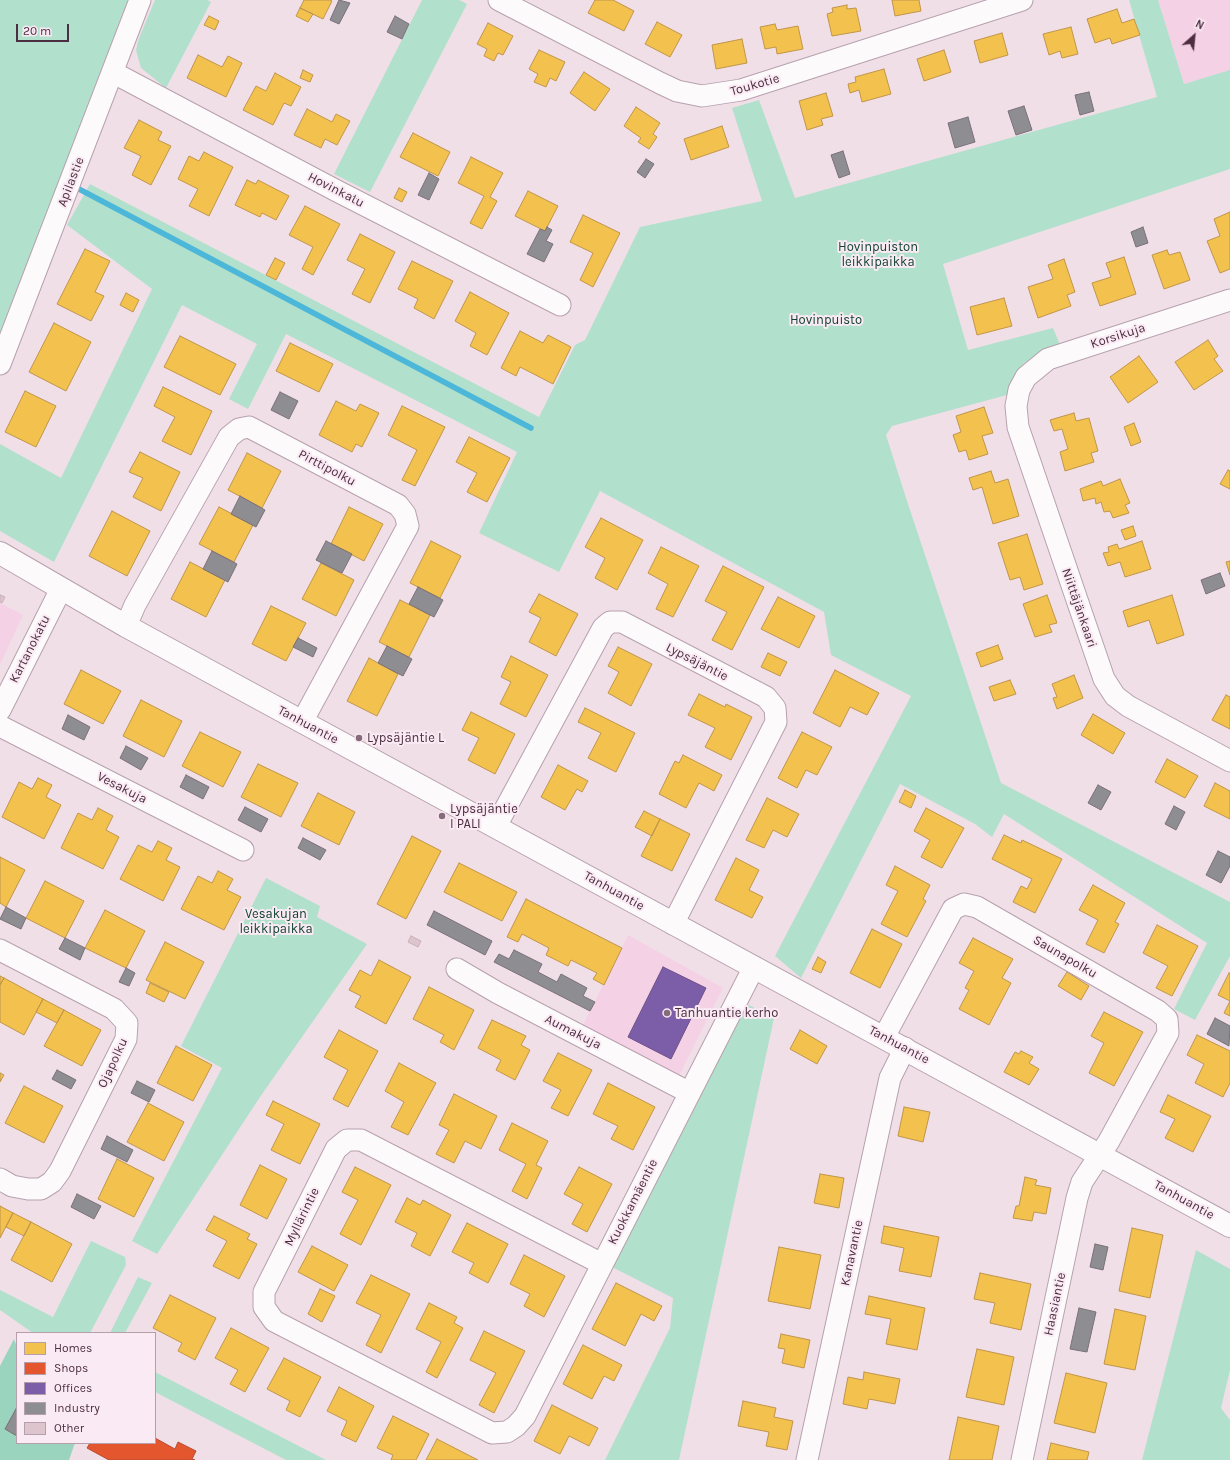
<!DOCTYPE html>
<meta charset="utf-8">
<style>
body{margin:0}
#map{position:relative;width:1230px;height:1460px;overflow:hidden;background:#f1dfe8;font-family:Karla,sans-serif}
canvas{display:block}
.legend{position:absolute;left:16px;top:1332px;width:140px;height:112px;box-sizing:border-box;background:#faeaf3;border:1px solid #b49fab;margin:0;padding:5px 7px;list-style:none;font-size:12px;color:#4c2e40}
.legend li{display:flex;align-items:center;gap:8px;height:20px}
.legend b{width:20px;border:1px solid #b49fab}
.north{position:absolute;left:1174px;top:16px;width:40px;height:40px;-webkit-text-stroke:3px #faeaf3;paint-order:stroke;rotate:27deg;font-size:11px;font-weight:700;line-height:16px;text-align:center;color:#4c2e40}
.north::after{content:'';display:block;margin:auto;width:14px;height:18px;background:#4c2e40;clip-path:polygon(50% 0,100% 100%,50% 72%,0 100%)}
.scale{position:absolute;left:16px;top:24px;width:53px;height:18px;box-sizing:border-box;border:2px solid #4c2e40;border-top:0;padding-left:5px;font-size:12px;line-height:14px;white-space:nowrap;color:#4c2e40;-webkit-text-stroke:3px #faeaf3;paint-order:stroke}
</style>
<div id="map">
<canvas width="1230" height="1460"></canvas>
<ul class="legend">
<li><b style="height:11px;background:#f2c14e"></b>Homes</li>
<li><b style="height:11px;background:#e4572e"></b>Shops</li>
<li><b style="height:11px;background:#7b5ea7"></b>Offices</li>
<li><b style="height:11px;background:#8d8d92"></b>Industry</li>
<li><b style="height:11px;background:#dec5cd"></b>Other</li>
</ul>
<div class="north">N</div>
<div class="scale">20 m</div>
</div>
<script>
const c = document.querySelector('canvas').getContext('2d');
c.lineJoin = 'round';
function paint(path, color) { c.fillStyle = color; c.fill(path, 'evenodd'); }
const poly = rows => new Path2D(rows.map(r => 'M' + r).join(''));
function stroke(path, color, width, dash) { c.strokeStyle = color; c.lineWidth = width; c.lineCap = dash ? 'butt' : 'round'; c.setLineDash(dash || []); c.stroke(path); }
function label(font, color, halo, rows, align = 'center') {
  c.font = font + ' Karla,sans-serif'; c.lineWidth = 4; c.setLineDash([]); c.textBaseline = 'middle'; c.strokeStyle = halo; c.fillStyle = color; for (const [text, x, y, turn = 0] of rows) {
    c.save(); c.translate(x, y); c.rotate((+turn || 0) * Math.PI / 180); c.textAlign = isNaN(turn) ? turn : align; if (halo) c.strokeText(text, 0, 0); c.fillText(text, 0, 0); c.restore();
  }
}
paint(poly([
 [1158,0,1230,0,1230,70,1184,84],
 [0,603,23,615,0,665],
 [628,935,723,988,679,1076,583,1025]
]), '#f5d1e5');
paint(poly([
 [0,0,128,0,0,335],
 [155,0,207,0,211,2,166,88,141,68,136,50,139,38],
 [422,0,459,0,467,4,370,192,334,174],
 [1129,0,1158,0,1184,84,1230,70,1230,169,943,264,968,350,1053,328,1060,345,1032,358,1023,364,1007,395,892,426,886,435,907,501,1001,783,1230,902,1230,956,1195,1020,1174,1009,1207,943,1004,814,992,837,975,824,900,784,801,978,775,956,911,696,831,655,824,612,600,491,559,572,479,533,517,452,286,334,248,409,229,399,257,344,182,305,54,562,0,531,0,444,61,478,152,289,67,225,90,184,539,417,575,345,585,340,640,227,762,201,732,108,759,100,795,198,1157,97],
 [266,878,320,906,317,917,367,944,260,1097,157,1254,132,1241,222,1068,181,1046],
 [747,1004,774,1018,679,1460,605,1460,670,1328,673,1298,610,1266],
 [91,1241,125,1257,126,1265,90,1333,33,1333,0,1310,0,1290,53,1317],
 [1196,1250,1230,1269,1230,1370,1221,1408,1230,1420,1230,1460,1142,1460],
 [138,1277,152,1283,125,1333,110,1333],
 [155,1372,326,1460,286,1460,155,1392]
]), '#b1e0cc');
paint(poly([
 [14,1339,17,1347,17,1443,75,1443,69,1460,0,1460,0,1366]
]), '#9ad3be');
const homes = poly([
 [304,0,330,0,332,1,323,19,300,8,304,0],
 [595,0,613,0,634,11,624,31,588,13,595,0],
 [892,0,919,0,921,11,895,16,892,0],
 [847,5,847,9,856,8,861,31,832,36,827,14,833,12,832,8,847,5],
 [300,8,313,14,308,22,296,16,300,8],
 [1117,9,1122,23,1134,19,1140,35,1112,44,1110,38,1095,43,1087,19,1117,9],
 [209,16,219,21,215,30,204,25,209,16],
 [657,22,682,35,670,57,645,44,657,22],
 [488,23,513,36,503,55,498,53,494,61,484,56,487,49,477,44,488,23],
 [775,24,777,30,798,26,803,49,777,54,776,47,765,49,760,27,775,24],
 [1071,27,1078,54,1062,58,1060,51,1049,55,1043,34,1071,27],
 [1002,33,1008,55,980,63,974,41,1002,33],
 [742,39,747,63,716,69,712,45,742,39],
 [539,50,565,62,556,81,550,78,546,87,534,82,538,74,529,69,539,50],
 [944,50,951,72,924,81,917,59,944,50],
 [198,55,222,67,228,56,242,63,226,97,187,78,198,55],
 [884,69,891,94,862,102,859,90,850,93,848,84,856,82,855,77,884,69],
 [303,70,313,75,310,82,300,78,303,70],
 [584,72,610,89,595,111,570,93,584,72],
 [275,73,301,87,291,106,284,103,273,125,243,110,256,86,266,91,275,73],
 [826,93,833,116,821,119,823,125,807,130,799,101,826,93],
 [636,107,660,123,653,134,657,137,649,149,638,142,641,138,624,126,636,107],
 [307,109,332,122,336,114,350,121,337,145,325,139,321,148,294,135,307,109],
 [139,120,162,132,158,140,171,146,151,185,132,175,141,156,124,148,139,120],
 [722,126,729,147,691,160,684,139,722,126],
 [413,133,450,152,438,176,400,157,413,133],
 [204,152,233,167,209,216,189,206,198,189,178,179,189,156,199,161,204,152],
 [471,157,503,173,490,197,497,201,482,229,470,223,484,196,458,183,471,157],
 [247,180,256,184,258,180,289,196,276,220,262,213,260,217,235,205,247,180],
 [399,188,407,192,402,202,394,198,399,188],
 [528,191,558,206,545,231,515,216,528,191],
 [305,206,340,224,313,275,302,269,313,247,289,235,305,206],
 [1230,212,1230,269,1220,273,1207,241,1220,236,1214,219,1230,212],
 [583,215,620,233,593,287,580,280,593,253,570,242,583,215],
 [360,234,395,252,370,303,352,294,365,269,347,260,360,234],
 [85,249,110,261,95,292,104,296,91,321,57,304,85,249],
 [1167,250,1169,255,1180,252,1190,280,1164,289,1152,255,1167,250],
 [1124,257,1136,294,1100,306,1092,283,1111,277,1106,263,1124,257],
 [275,258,285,263,276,280,266,275,275,258],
 [1064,259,1075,292,1067,295,1071,306,1038,318,1028,287,1053,279,1048,265,1064,259],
 [412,261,453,281,434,319,414,308,418,299,398,289,412,261],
 [470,292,509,313,487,355,470,346,476,333,455,321,470,292],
 [126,293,139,300,133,312,120,305,126,293],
 [1004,298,1012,326,977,335,970,307,1004,298],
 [54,323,91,342,66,391,29,372,54,323],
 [520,331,543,343,548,335,571,347,553,384,520,367,516,376,501,368,520,331],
 [180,336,236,364,220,395,164,367,180,336],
 [1208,340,1218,356,1214,359,1223,371,1194,390,1175,362,1208,340],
 [290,343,333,364,319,392,276,371,290,343],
 [1139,356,1158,382,1128,403,1110,377,1139,356],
 [163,387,212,411,191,455,162,441,175,417,154,406,163,387],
 [25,391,56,406,36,447,5,432,25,391],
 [336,401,356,411,360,404,379,413,362,447,356,444,352,452,319,435,336,401],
 [402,406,445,427,415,486,402,480,417,450,388,435,402,406],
 [984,407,993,433,982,436,988,454,969,460,966,450,959,452,953,435,961,432,956,416,984,407],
 [1074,413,1076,421,1089,418,1098,451,1091,453,1094,462,1065,471,1060,452,1068,449,1062,429,1054,431,1050,420,1074,413],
 [1134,423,1141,442,1131,446,1124,427,1134,423],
 [469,437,510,458,487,502,467,492,477,473,456,462,469,437],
 [140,452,180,472,161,511,133,497,143,478,129,472,140,452],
 [247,453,281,471,262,508,228,490,247,453],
 [1228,470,1230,471,1230,489,1220,484,1228,470],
 [991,471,995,483,1008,479,1019,516,993,524,982,487,973,490,969,478,991,471],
 [1120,479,1130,503,1125,505,1129,513,1113,518,1110,511,1104,512,1101,502,1096,504,1095,498,1083,501,1080,489,1101,481,1103,486,1120,479],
 [219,507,253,525,234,562,199,544,219,507],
 [349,507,383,524,364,561,331,544,349,507],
 [112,511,150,531,127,576,89,556,112,511],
 [601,518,643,540,617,590,595,578,605,558,585,547,601,518],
 [1133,526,1136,536,1125,540,1121,530,1133,526],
 [1027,534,1043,584,1024,590,1020,577,1010,580,998,543,1027,534],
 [431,541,461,556,440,598,410,583,431,541],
 [1142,541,1151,569,1125,577,1120,562,1108,566,1103,553,1109,552,1108,547,1117,544,1119,549,1142,541],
 [661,547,699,566,673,617,656,609,668,584,648,573,661,547],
 [1230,561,1230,575,1226,562,1230,561],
 [190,562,225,580,206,617,171,599,190,562],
 [321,563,354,580,336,616,302,599,321,563],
 [723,566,764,587,732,650,712,640,727,612,705,601,723,566],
 [539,594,578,614,556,656,529,642,541,618,529,612,539,594],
 [1047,595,1057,623,1049,625,1052,632,1035,637,1023,604,1047,595],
 [1172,595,1184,635,1157,644,1149,620,1128,627,1123,611,1172,595],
 [778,597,815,616,799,648,761,629,778,597],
 [400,600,430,615,409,657,379,642,400,600],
 [271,606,306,623,286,661,252,644,271,606],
 [998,645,1003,659,981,667,976,653,998,645],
 [618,647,652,664,631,706,608,693,619,672,608,666,618,647],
 [768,653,787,662,780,676,761,667,768,653],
 [511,656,548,675,526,717,500,704,511,682,501,677,511,656],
 [369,658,398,674,377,716,347,701,369,658],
 [81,670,121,691,103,724,64,704,81,670],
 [835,670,879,693,867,715,850,707,840,727,813,713,835,670],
 [1074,675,1083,698,1057,709,1053,698,1057,697,1052,684,1074,675],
 [1010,680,1016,694,994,701,989,687,1010,680],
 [699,694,725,707,726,704,752,717,731,760,705,747,715,728,688,715,699,694],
 [1226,695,1230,697,1230,729,1212,720,1226,695],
 [141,700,182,721,164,757,123,736,141,700],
 [585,708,635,733,616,772,588,758,601,733,578,722,585,708],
 [471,712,515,734,495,774,468,760,479,738,462,730,471,712],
 [1093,714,1125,733,1113,754,1081,735,1093,714],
 [200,732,241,752,223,787,182,766,200,732],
 [802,732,832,747,817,775,806,770,797,788,778,778,802,732],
 [683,755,722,775,714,791,699,783,686,808,659,794,675,761,679,763,683,755],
 [1167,759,1198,776,1185,798,1155,782,1167,759],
 [258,764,298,783,281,817,241,797,258,764],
 [558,765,588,781,582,792,577,789,565,810,541,797,558,765],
 [38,778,52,785,46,797,61,805,44,839,2,817,19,782,32,789,38,778],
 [1215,783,1230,791,1230,819,1204,806,1215,783],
 [905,790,916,796,911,808,899,802,905,790],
 [318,793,355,812,339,845,301,826,318,793],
 [767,798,799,814,787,837,773,830,764,848,746,840,767,798],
 [98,808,113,816,106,830,119,837,103,869,61,848,78,813,92,820,98,808],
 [926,808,964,828,942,868,921,857,930,840,914,831,926,808],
 [644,811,660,819,652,836,635,827,644,811],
 [660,819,690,834,672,871,641,856,660,819],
 [1004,835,1021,843,1022,840,1062,859,1035,913,1013,902,1021,886,1027,889,1032,879,992,859,1004,835],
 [412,836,441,851,406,919,377,904,412,836],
 [158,841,172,848,166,860,180,867,163,901,120,879,138,845,152,852,158,841],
 [0,857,25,870,6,907,0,903,0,857],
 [736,858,759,870,749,890,763,897,752,918,715,900,736,858],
 [459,863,517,892,502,921,444,892,459,863],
 [895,866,930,885,923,899,926,901,907,937,881,924,898,891,886,885,895,866],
 [218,871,233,879,227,890,241,897,224,930,181,909,198,876,212,883,218,871],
 [45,881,84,901,65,938,26,918,45,881],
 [1093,885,1125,903,1115,922,1119,924,1104,953,1086,944,1098,920,1079,910,1093,885],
 [526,899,622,948,604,985,593,979,597,973,571,960,568,966,546,955,549,948,522,934,518,942,507,937,526,899],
 [105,910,145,931,126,968,85,948,105,910],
 [1157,925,1198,946,1172,996,1156,988,1168,966,1143,953,1157,925],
 [872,929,902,944,880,988,850,973,872,929],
 [973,938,1013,959,1002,978,1011,983,989,1025,959,1009,969,990,965,988,974,971,959,963,973,938],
 [165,942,204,962,185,999,146,980,165,942],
 [818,957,826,962,821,973,812,969,818,957],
 [379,960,411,977,386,1024,355,1007,361,996,349,990,360,970,371,976,379,960],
 [1067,972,1089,986,1081,1000,1058,986,1067,972],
 [1229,973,1230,973,1230,1016,1224,1013,1230,1001,1218,995,1229,973],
 [0,976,4,978,0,985,0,976],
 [4,978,43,999,24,1035,0,1022,0,985,4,978],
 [150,983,169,992,164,1002,146,993,150,983],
 [429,987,474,1010,454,1050,440,1042,444,1035,413,1019,429,987],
 [43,999,64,1010,57,1023,36,1012,43,999],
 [64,1010,101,1030,82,1066,44,1046,64,1010],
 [1104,1012,1143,1032,1114,1086,1089,1073,1104,1043,1091,1036,1104,1012],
 [492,1020,526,1036,521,1045,530,1050,515,1080,496,1070,501,1060,478,1048,492,1020],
 [339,1030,378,1051,348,1107,333,1099,348,1070,324,1057,339,1030],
 [800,1030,827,1046,817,1064,790,1049,800,1030],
 [1197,1035,1230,1051,1230,1083,1223,1097,1195,1083,1204,1064,1187,1055,1197,1035],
 [176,1046,212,1065,193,1101,157,1083,176,1046],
 [1021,1051,1033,1057,1029,1063,1039,1069,1029,1085,1004,1072,1015,1052,1019,1054,1021,1051],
 [558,1053,592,1070,568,1116,551,1108,561,1090,543,1081,558,1053],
 [399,1063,436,1083,408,1135,391,1127,404,1102,385,1091,399,1063],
 [0,1073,4,1075,0,1082,0,1073],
 [608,1083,655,1107,633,1150,611,1139,618,1126,593,1114,608,1083],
 [24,1086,63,1106,44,1143,5,1123,24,1086],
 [454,1094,497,1116,481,1149,465,1141,454,1163,436,1154,449,1130,439,1125,454,1094],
 [1168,1095,1211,1116,1193,1152,1165,1138,1175,1119,1160,1112,1168,1095],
 [273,1101,320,1124,300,1164,271,1150,284,1124,266,1115,273,1101],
 [148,1103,184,1122,164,1161,127,1142,148,1103],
 [904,1107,930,1112,923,1142,898,1136,904,1107],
 [512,1123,548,1141,536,1165,542,1168,527,1199,512,1191,526,1164,499,1150,512,1123],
 [117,1159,154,1178,134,1217,98,1199,117,1159],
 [260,1165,287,1179,267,1219,240,1205,260,1165],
 [355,1167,391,1185,361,1245,340,1234,358,1200,342,1192,355,1167],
 [579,1167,612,1184,587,1232,572,1224,583,1204,564,1194,579,1167],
 [820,1174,844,1178,839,1208,814,1203,820,1174],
 [1025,1177,1037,1180,1035,1185,1051,1188,1046,1214,1034,1212,1032,1221,1013,1218,1016,1206,1019,1206,1025,1177],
 [407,1198,420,1205,423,1200,451,1215,430,1256,411,1246,417,1233,395,1222,407,1198],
 [0,1206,13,1213,0,1238,0,1206],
 [13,1213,31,1222,24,1236,6,1227,13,1213],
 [214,1216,250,1234,247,1239,257,1244,239,1279,213,1266,227,1241,206,1230,214,1216],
 [31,1222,72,1244,52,1282,11,1260,31,1222],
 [467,1223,508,1244,488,1283,469,1273,474,1263,452,1252,467,1223],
 [884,1226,939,1237,931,1277,899,1271,904,1248,881,1243,884,1226],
 [1132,1228,1163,1235,1150,1298,1119,1291,1132,1228],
 [312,1246,348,1265,334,1291,298,1272,312,1246],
 [779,1247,821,1255,810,1309,768,1301,779,1247],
 [524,1255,565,1276,544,1317,524,1306,530,1294,510,1284,524,1255],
 [980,1273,1031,1284,1021,1330,990,1323,995,1303,974,1299,980,1273],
 [371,1275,410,1294,381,1353,366,1345,381,1315,356,1303,371,1275],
 [616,1283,662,1306,654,1321,641,1314,625,1346,592,1329,616,1283],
 [320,1289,335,1296,322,1322,308,1314,320,1289],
 [170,1295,216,1318,195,1360,178,1351,182,1343,153,1328,170,1295],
 [869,1296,925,1308,917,1350,886,1344,891,1319,865,1314,869,1296],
 [429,1303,457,1317,454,1323,463,1328,437,1378,426,1372,441,1342,416,1329,429,1303],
 [1115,1309,1146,1316,1135,1370,1104,1364,1115,1309],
 [231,1328,269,1348,245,1392,230,1384,238,1370,215,1358,231,1328],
 [484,1331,525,1351,494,1413,479,1405,496,1373,470,1360,484,1331],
 [781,1334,810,1340,804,1368,782,1363,785,1349,778,1348,781,1334],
 [583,1345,622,1365,614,1381,604,1376,592,1399,563,1384,583,1345],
 [977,1349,1014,1357,1004,1405,966,1397,977,1349],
 [284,1358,321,1377,300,1417,286,1410,290,1401,267,1389,284,1358],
 [864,1372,900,1379,895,1404,869,1399,867,1409,843,1404,848,1377,863,1380,864,1372],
 [1066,1373,1107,1383,1095,1433,1054,1423,1066,1373],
 [339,1387,374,1406,356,1442,341,1435,347,1421,327,1411,339,1387],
 [743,1401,776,1408,774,1417,793,1421,787,1450,766,1446,769,1432,738,1426,743,1401],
 [552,1405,598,1428,589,1446,569,1436,560,1454,534,1441,552,1405],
 [393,1416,429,1434,416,1460,391,1460,393,1455,377,1448,393,1416],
 [958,1417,999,1426,992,1460,949,1460,958,1417],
 [437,1439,478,1460,426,1460,437,1439],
 [1051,1443,1089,1452,1087,1460,1047,1460,1051,1443]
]);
paint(homes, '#f2c14e');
stroke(homes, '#c0954a', 1);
const shops = poly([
 [155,1438,175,1449,178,1442,196,1451,192,1459,195,1460,109,1460,87,1448,90,1443,155,1443,155,1438]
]);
paint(shops, '#e4572e');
stroke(shops, '#b64b33', 1);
const offices = poly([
 [663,967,706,988,671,1059,628,1037,663,967]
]);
paint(offices, '#7b5ea7');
stroke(offices, '#6d5088', 1);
const industry = poly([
 [339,0,350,3,339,24,330,20,339,0],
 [395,16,409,24,402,39,387,32,395,16],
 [1089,92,1094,111,1080,115,1075,95,1089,92],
 [1024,106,1032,130,1016,135,1008,111,1024,106],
 [968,117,975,142,955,148,948,123,968,117],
 [843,151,850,174,839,178,831,155,843,151],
 [646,159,654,164,645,178,637,172,646,159],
 [429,173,439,179,429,200,418,195,429,173],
 [547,227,552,230,546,241,553,244,544,262,527,254,540,229,545,231,547,227],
 [1143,227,1148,243,1136,247,1131,232,1143,227],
 [280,392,298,401,289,419,271,410,280,392],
 [240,496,265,510,256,527,231,514,240,496],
 [326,541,352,554,342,573,316,560,326,541],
 [212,551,237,564,228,582,203,569,212,551],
 [1220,573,1225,586,1206,594,1201,580,1220,573],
 [418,587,443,600,434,617,409,604,418,587],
 [298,638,317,648,313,657,293,647,298,638],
 [387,646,412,659,403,676,378,663,387,646],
 [68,715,90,727,84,740,62,729,68,715],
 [126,746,148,758,141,770,120,758,126,746],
 [186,775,209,787,203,799,180,787,186,775],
 [1098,785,1111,792,1101,810,1088,803,1098,785],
 [1174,806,1185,812,1176,830,1165,824,1174,806],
 [245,807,268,819,261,832,238,820,245,807],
 [303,838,326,850,320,860,298,848,303,838],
 [1218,851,1230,857,1230,866,1221,883,1206,875,1218,851],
 [6,907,26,918,21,929,0,919,6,907],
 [434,911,492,941,485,955,427,925,434,911],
 [65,938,85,948,80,960,59,949,65,938],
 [514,950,542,964,538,972,557,982,561,974,587,988,583,996,595,1002,590,1011,494,962,499,954,509,959,514,950],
 [126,968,135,973,129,986,119,982,126,968],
 [1215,1018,1230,1026,1229,1046,1207,1034,1215,1018],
 [57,1070,76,1080,71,1089,52,1079,57,1070],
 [137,1081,155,1090,149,1102,131,1093,137,1081],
 [107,1136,133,1150,127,1162,101,1149,107,1136],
 [77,1194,101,1206,94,1219,71,1207,77,1194],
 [1095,1244,1108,1247,1103,1270,1090,1267,1095,1244],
 [1079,1308,1096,1312,1087,1352,1070,1349,1079,1308],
 [17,1407,17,1436,5,1429,17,1407]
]);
paint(industry, '#8d8d92');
stroke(industry, '#7a7079', 1);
stroke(poly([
 [79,189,531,428]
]), '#4cb7d8', 5.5);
const building = poly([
 [0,595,5,597,2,603,0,602,0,595],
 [411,936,421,941,418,947,408,942,411,936]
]);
paint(building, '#dec5cd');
stroke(building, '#c6afb6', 1);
const street = poly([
 [499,0,660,83,677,91,702,96,741,90,1022,0],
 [114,73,337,191,560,305],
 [1230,300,1048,359,1026,377,1019,390,1016,406,1018,427,1104,679,1115,696,1128,706,1230,761],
 [0,364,140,0],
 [126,626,135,605,229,437,239,429,249,427,398,505,405,514,408,526,302,722],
 [0,710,61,589],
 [0,726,243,850],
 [496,826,603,628,610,622,622,622,766,697,775,708,776,722,673,924],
 [0,950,114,1009,127,1023,126,1039,60,1171,52,1182,41,1189,28,1189,12,1186,0,1179],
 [457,969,498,993,690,1093],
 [884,1037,953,909,964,904,977,907,1158,1011,1167,1019,1168,1033,1109,1141,1082,1182,1077,1198,1022,1460],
 [602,1264,361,1140,347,1140,336,1149,264,1292,264,1307,274,1321,492,1433,507,1432,516,1426,525,1416,754,967],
 [807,1460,890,1078,905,1048]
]);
const secondary = poly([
 [0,553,126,626,1230,1226]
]);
stroke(street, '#b6a1ad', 23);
stroke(secondary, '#b6a1ad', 24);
stroke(street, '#fdfafc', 21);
stroke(secondary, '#fdfafc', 22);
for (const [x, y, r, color] of [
 [359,738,4,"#866c7b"],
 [442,816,4,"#866c7b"],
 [667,1013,4,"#866c7b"]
]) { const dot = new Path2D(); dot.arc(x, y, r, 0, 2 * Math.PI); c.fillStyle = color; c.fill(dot); stroke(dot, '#faeaf3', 1.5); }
label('13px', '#4c2e40', '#faeaf3', [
 ["Toukotie",755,85,-16],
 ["Apilastie",71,182,-69],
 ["Hovinkatu",336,190,27],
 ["Korsikuja",1118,336,-18],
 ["Pirttipolku",327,468,28],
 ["Niittäjänkaari",1079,608,71],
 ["Kartanokatu",30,649,-63],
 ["Lypsäjäntie",697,662,27],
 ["Tanhuantie",308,725,28],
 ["Vesakuja",122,788,27],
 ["Tanhuantie",614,891,29],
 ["Saunapolku",1065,957,30],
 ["Aumakuja",573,1032,27],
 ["Tanhuantie",899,1045,28],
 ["Ojapolku",113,1063,-65],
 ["Tanhuantie",1184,1200,29],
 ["Kuokkamäentie",633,1202,-63],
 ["Myllärintie",302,1217,-64],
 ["Kanavantie",852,1253,-78],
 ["Haasiantie",1055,1304,-78]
]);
label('13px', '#0f4230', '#faeaf3', [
 ["Hovinpuiston",878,247],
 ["leikkipaikka",878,262],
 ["Hovinpuisto",826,320],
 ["Vesakujan",276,914],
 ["leikkipaikka",276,929]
]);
label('13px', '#4c2e40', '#faeaf3', [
 ["Lypsäjäntie L",367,738],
 ["Lypsäjäntie",450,809],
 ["I PALI",450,824],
 ["Tanhuantie kerho",675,1013]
], 'left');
</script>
